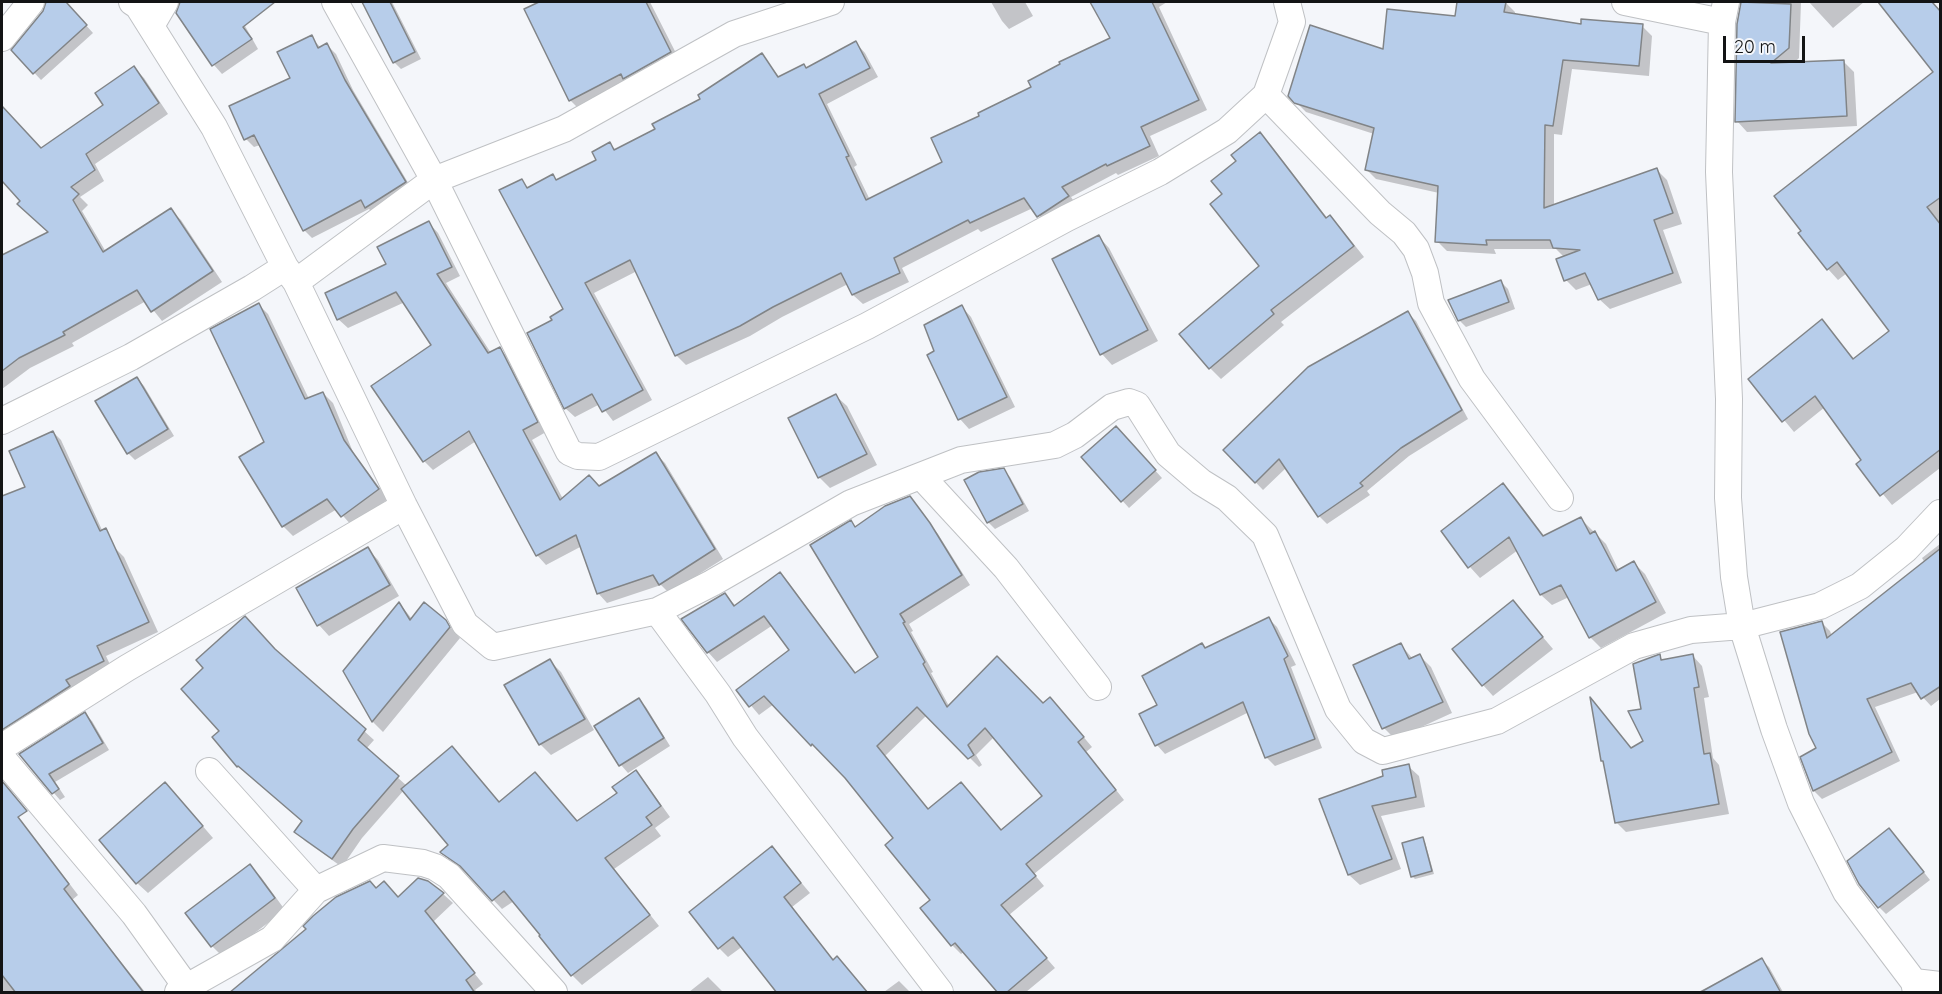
<!DOCTYPE html>
<style>
body{margin:0}
#map{position:relative;width:1942px;height:994px;overflow:hidden;background:#f4f6fa;font-family:Quicksand,sans-serif}
canvas{display:block}
.frame{position:absolute;inset:0;border:3px solid #131415;pointer-events:none}
.scale{position:absolute;left:1723px;top:36px;width:82px;height:27px;box-sizing:border-box;border:3px solid #131415;border-top:0;padding-left:8px;font-size:18px;line-height:21px;white-space:nowrap;color:#131415;-webkit-text-stroke:4px #f4f6fa;paint-order:stroke}
</style>
<div id="map">
<canvas width="1942" height="994"></canvas>
<div class="frame"></div>
<div class="scale">20 m</div>
</div>
<script>
const c = document.querySelector('canvas').getContext('2d');
c.lineJoin = 'round';
function paint(path, color) { c.fillStyle = color; c.fill(path, 'evenodd'); }
const poly = rows => new Path2D(rows.map(r => 'M' + r).join(''));
function stroke(path, color, width, dash) { c.strokeStyle = color; c.lineWidth = width; c.lineCap = dash ? 'butt' : 'round'; c.setLineDash(dash || []); c.stroke(path); }
paint(poly([
 [48,2,65,2,93,33,41,80,13,50,44,12],
 [181,2,264,2,240,17,258,49,222,74,214,65,177,13],
 [363,2,392,2,421,59,401,69,394,62],
 [543,2,650,2,681,63,581,111,570,100,526,10],
 [991,2,1025,2,1033,16,1009,29,1002,21],
 [1092,2,1167,2,1159,7,1207,110,1150,136,1159,156,1118,175,1116,173,1071,197,1077,206,1048,226,1033,208,981,232,978,229,902,268,909,282,863,304,853,295,848,284,782,317,750,336,686,365,676,355,637,271,594,293,652,400,613,421,600,404,575,417,565,408,554,321,565,310,521,181,529,188,553,176,558,181,598,160,610,144,616,150,657,130,762,55,780,78,807,69,856,43,865,53,878,77,827,104,857,165,854,167,870,200,944,163,981,117,1112,39],
 [1459,2,1505,2,1515,12,1515,15,1582,26,1642,26,1652,36,1649,76,1572,69,1562,135,1554,134,1554,206,1657,170,1667,180,1682,224,1663,230,1682,283,1610,309,1599,299,1592,284,1576,290,1566,280,1564,257,1556,249,1494,249,1496,254,1447,251,1437,241,1439,193,1376,179,1366,169,1374,134,1306,112,1290,96,1457,18],
 [1777,2,1801,2,1799,58,1793,64,1843,61,1854,72,1857,126,1747,132,1737,121,1778,5],
 [1809,2,1864,2,1833,28],
 [1880,2,1933,2,1940,11,1940,468,1892,505,1858,464,1863,460,1825,407,1794,432,1750,379,1822,321,1855,360,1891,331,1847,273,1838,280,1828,269,1935,73],
 [311,37,321,48,327,45,336,54,353,90,413,191,375,215,369,209,312,238,304,230,260,145,254,147,246,139,292,78],
 [134,68,144,78,168,114,95,164,104,181,80,197,88,205,82,211,106,252,170,210,181,220,222,282,162,321,146,301,72,343,74,346,30,368,2,389,2,257,50,233,2,179,2,107,41,150,105,106],
 [1260,134,1271,145,1328,219,1330,217,1341,228,1364,257,1281,322,1284,325,1221,379,1210,368,1261,267,1224,194,1238,162],
 [429,223,438,233,460,276,446,283,491,353,500,349,509,358,546,432,532,440,563,499,600,487,656,454,665,463,723,559,669,593,661,585,607,603,598,593,582,546,546,565,537,555,476,441,433,470,424,461,433,346,405,302,348,328,338,319],
 [1099,237,1109,248,1158,341,1112,365,1102,354],
 [1500,281,1508,289,1515,309,1466,327,1459,320],
 [258,304,268,314,309,399,323,393,333,403,353,452,388,499,352,526,337,509,293,536,283,526,266,443],
 [962,307,971,317,1015,407,969,429,960,419,929,356,936,352],
 [1408,313,1416,321,1468,419,1409,456,1367,491,1370,495,1327,524,1319,516,1286,468,1263,490,1225,450],
 [137,378,144,386,174,436,135,460,128,453],
 [836,396,847,406,877,465,830,488,819,477],
 [53,432,61,440,102,530,2,583,2,498,27,488],
 [1123,435,1162,478,1129,508,1083,457],
 [1003,470,1010,477,1029,511,995,529,988,522],
 [1503,485,1514,496,1545,537,1581,519,1606,544,1619,571,1634,563,1645,574,1666,613,1601,648,1590,637,1569,597,1552,605,1541,595,1518,550,1480,578,1470,567,1443,531],
 [909,498,938,534,970,585,909,624,913,631,911,632,933,672,931,673,949,706,1043,705,1059,708,1092,747,1086,752,1124,800,1034,874,1044,886,1009,915,1055,968,1026,992,1000,992,965,951,961,954,952,945,932,901,895,838,846,777,774,704,759,715,738,690,791,650,773,625,717,662,708,652,725,595,736,606,780,574,789,583,856,674,880,657,851,522,857,528],
 [927,715,979,767,982,765,976,755,994,737,1044,797,1002,831,961,784,929,811,885,756],
 [1940,544,1940,699,1931,706,1918,692,1875,707,1900,761,1822,799,1814,791,1802,758,1818,749,1822,623,1830,631,1832,636,1925,563,1922,558],
 [114,547,124,557,158,632,106,656,113,671,18,735,2,715,2,618],
 [368,549,378,560,399,596,329,636,319,625],
 [1513,602,1553,649,1493,696,1483,685],
 [400,604,412,619,445,621,460,638,383,732,373,722,345,672],
 [1269,619,1277,627,1296,665,1291,667,1322,748,1275,766,1266,757,1249,712,1165,754,1157,745,1141,715,1159,705,1206,649],
 [1401,645,1413,659,1420,656,1431,667,1452,713,1395,739,1384,728],
 [279,654,374,740,366,749,407,786,500,804,578,823,619,794,635,772,645,782,670,817,655,828,661,836,614,869,659,926,582,985,572,975,514,901,502,909,469,874,453,863,442,852,451,845,404,790,362,838,342,867,305,841,296,832,303,822,238,766,221,731],
 [1692,655,1702,666,1709,697,1704,698,1713,758,1719,765,1729,814,1626,832,1616,822,1605,764,1602,760,1593,701,1632,749,1645,741,1643,710,1659,656,1664,661],
 [550,661,561,672,594,730,551,755,540,744,506,686],
 [639,700,646,707,670,746,628,773,621,765,596,727],
 [85,714,92,721,109,750,55,782,65,797,60,800,21,755],
 [1408,766,1419,776,1425,807,1381,816,1401,869,1360,885,1349,875,1321,800],
 [176,795,213,838,148,893,137,883],
 [19,832,34,840,44,850,78,895,72,900,145,992,2,992,2,845],
 [1896,837,1930,880,1886,914,1879,907],
 [1422,838,1425,842,1434,874,1415,879,1412,876],
 [772,848,810,893,792,907,834,961,847,968,868,992,779,992,743,946,728,957,719,948],
 [250,866,261,877,285,910,223,957,212,946],
 [377,890,399,898,443,894,453,903,433,922,483,984,475,990,477,992,231,992],
 [1762,960,1769,967,1783,992,1698,992],
 [708,977,723,992,689,992],
 [899,981,910,992,884,992]
]), '#0003');
const building = poly([
 [46,2,66,2,87,25,33,74,11,50,43,11,46,2],
 [180,2,275,2,243,27,252,39,212,66,176,13,180,2],
 [362,2,390,2,415,52,393,63,362,2],
 [539,2,646,2,671,52,623,79,621,74,569,101,524,9,539,2],
 [1090,2,1152,2,1199,100,1141,127,1150,146,1107,166,1106,164,1062,187,1069,196,1037,217,1024,198,970,223,968,220,894,258,900,273,852,295,841,273,773,307,740,326,675,356,630,260,585,283,643,390,602,412,592,394,564,409,527,333,552,320,550,317,563,309,499,190,522,179,527,188,553,174,556,180,596,160,592,152,610,142,614,150,655,129,652,124,700,99,698,95,762,53,778,77,804,64,806,68,856,41,870,68,819,94,849,156,846,157,866,200,942,162,931,138,979,116,978,113,1031,87,1028,81,1060,64,1059,62,1110,38,1090,2],
 [1457,2,1506,2,1504,12,1581,24,1581,19,1643,24,1639,66,1563,60,1553,126,1545,125,1544,208,1657,168,1673,213,1654,220,1673,273,1598,300,1585,273,1564,281,1556,259,1580,250,1553,248,1550,240,1486,240,1487,245,1435,242,1438,186,1365,170,1374,128,1294,103,1288,96,1310,25,1383,49,1387,9,1455,16,1457,2],
 [1741,2,1791,4,1789,48,1771,63,1844,60,1847,116,1735,122,1737,24,1741,2],
 [1878,2,1932,2,1941,12,1941,197,1927,207,1941,225,1941,449,1880,496,1856,464,1861,460,1815,396,1782,422,1748,379,1822,319,1853,359,1889,331,1837,262,1827,270,1798,233,1801,231,1774,196,1933,72,1878,2],
 [312,35,318,48,327,43,345,80,406,182,365,208,361,200,303,231,254,135,244,140,229,106,290,78,277,52,312,35],
 [134,66,159,103,86,154,95,170,71,187,79,194,73,200,103,252,171,208,213,271,151,312,137,290,63,332,65,335,19,358,2,371,2,255,48,232,17,204,20,201,2,181,2,106,41,148,103,105,95,93,134,66],
 [1260,132,1326,218,1330,215,1354,246,1271,310,1274,314,1209,369,1179,334,1259,266,1210,204,1222,194,1211,181,1236,161,1231,155,1260,132],
 [429,221,452,267,437,274,488,353,500,347,538,422,523,430,560,500,589,475,599,486,656,452,715,549,659,585,653,575,597,594,576,535,536,556,469,431,423,462,371,386,431,345,396,292,337,320,325,293,386,264,377,247,429,221],
 [1099,235,1148,330,1100,355,1052,259,1099,235],
 [1501,280,1509,302,1458,321,1448,300,1501,280],
 [259,303,305,399,323,392,344,440,379,489,341,517,327,499,282,527,239,457,264,442,210,329,259,303],
 [962,305,1007,397,958,420,927,355,934,351,924,325,962,305],
 [1408,311,1462,410,1401,448,1360,483,1363,486,1318,517,1279,459,1255,483,1223,450,1308,367,1408,311],
 [137,377,168,429,127,454,95,401,137,377],
 [836,394,867,454,818,478,788,418,836,394],
 [1116,426,1156,470,1121,502,1081,457,1116,426],
 [53,431,100,531,106,528,149,622,97,646,104,661,66,680,70,686,2,730,2,496,25,487,9,451,53,431],
 [1004,468,1023,504,987,523,964,480,979,472,1004,468],
 [1503,483,1543,536,1581,517,1590,534,1595,531,1616,571,1634,561,1656,602,1589,638,1561,585,1540,595,1509,537,1468,568,1441,531,1503,483],
 [910,496,930,523,962,575,900,614,905,622,903,623,925,662,923,664,947,707,997,656,1043,703,1050,697,1084,737,1078,742,1116,790,1026,864,1036,876,1001,905,1047,958,1006,993,998,993,955,943,951,946,920,908,930,900,885,845,893,838,845,778,812,744,811,746,764,696,749,707,736,690,789,650,764,616,707,653,681,619,725,593,734,606,780,572,855,673,878,657,810,545,851,520,855,527,885,506,910,496],
 [917,707,968,759,974,755,968,745,985,728,1042,796,1001,830,961,782,928,809,877,746,917,707],
 [368,547,390,585,317,626,296,588,368,547],
 [1941,548,1941,686,1921,699,1911,683,1867,699,1892,752,1813,791,1800,757,1816,748,1809,734,1780,632,1822,621,1827,638,1941,548],
 [1513,600,1543,637,1482,686,1452,649,1513,600],
 [399,602,410,620,424,602,446,620,450,627,372,722,343,671,399,602],
 [245,616,275,649,366,729,358,740,399,776,353,829,332,859,294,832,302,821,238,766,237,767,212,737,219,731,181,689,203,668,196,660,245,616],
 [1269,617,1288,656,1284,659,1315,739,1265,758,1243,702,1155,746,1139,714,1157,705,1142,676,1202,643,1205,648,1269,617],
 [1401,643,1409,659,1420,654,1443,702,1382,729,1353,665,1401,643],
 [1660,654,1661,660,1693,654,1699,687,1694,688,1704,754,1710,753,1719,804,1615,823,1603,761,1601,761,1590,697,1631,748,1643,741,1628,711,1641,709,1633,664,1660,654],
 [550,659,585,719,539,745,504,685,550,659],
 [639,698,664,738,619,766,594,726,639,698],
 [85,712,103,743,49,774,59,789,52,794,19,754,85,712],
 [452,746,499,802,535,772,577,821,617,793,612,787,636,770,661,806,646,817,652,825,605,858,650,915,571,976,539,936,540,935,504,891,492,901,460,866,441,853,440,852,448,845,401,789,452,746],
 [1409,764,1416,797,1372,806,1392,859,1348,875,1319,799,1383,776,1382,770,1409,764],
 [2,781,27,811,18,817,69,884,64,889,144,993,16,993,2,975,2,781],
 [165,782,203,826,136,884,99,840,165,782],
 [1889,828,1924,872,1878,908,1859,884,1847,861,1889,828],
 [1423,837,1432,871,1411,877,1402,843,1423,837],
 [772,846,801,883,784,897,833,960,837,956,868,993,777,993,733,937,718,949,689,912,772,846],
 [250,864,275,898,211,947,185,913,250,864],
 [418,878,428,881,444,893,425,911,475,973,466,980,475,993,229,993,306,929,303,926,313,916,336,897,370,881,376,888,384,881,398,897,418,878],
 [1762,958,1781,993,1699,993,1762,958]
]);
paint(building, '#b7cdea');
stroke(building, '#818487', 1.5);
const street = poly([
 [132,2,138,6,214,127,285,267,296,282,404,506,465,624,493,647,657,611,712,583,851,503,961,460,1055,445,1075,435,1112,407,1129,402,1137,405,1168,454,1201,482,1227,498,1265,535,1338,709,1364,741,1383,751,1497,721,1634,646,1691,630,1742,626,1820,606,1860,586,1906,549,1940,513],
 [335,2,434,180,569,452,578,456,599,457,867,326,1067,218,1160,172,1227,131,1266,95,1292,22,1287,2],
 [1625,2,1722,22],
 [1726,2,1722,22,1719,172,1729,399,1728,498,1734,577,1742,626,1774,729,1801,803,1846,892,1914,982,1916,992],
 [151,26,165,2],
 [2,38,31,2],
 [1266,95,1380,213,1404,233,1416,249,1425,273,1431,303,1472,379,1560,498],
 [296,282,434,180,564,129,734,34,831,2],
 [2,421,131,357,252,288,285,267],
 [922,477,1006,568,1098,687],
 [657,611,718,694,745,737,940,992],
 [2,747,127,668,404,506],
 [2,758,134,914,190,992],
 [209,771,316,890],
 [1914,982,1940,985],
 [178,992,272,939,316,890,383,858,423,863,435,867,449,876,554,992]
]);
stroke(street, '#bfc1c4', 28);
stroke(street, '#fff', 26);
</script>
